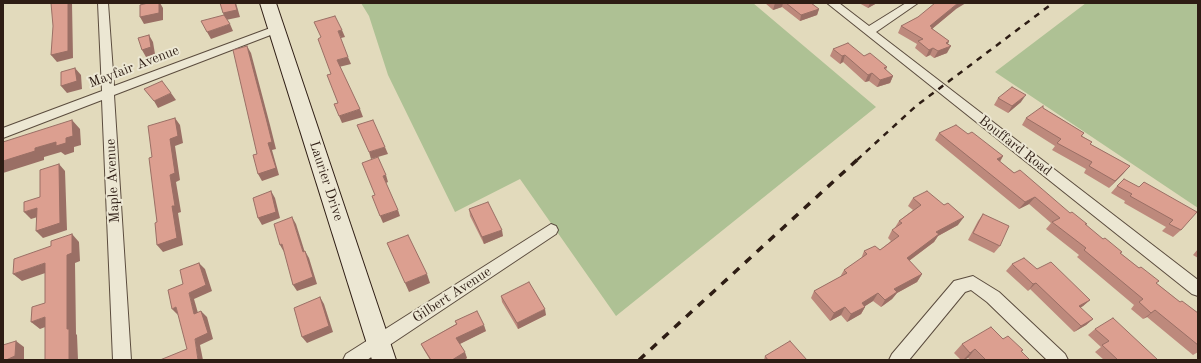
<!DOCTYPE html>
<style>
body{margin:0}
#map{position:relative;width:1201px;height:363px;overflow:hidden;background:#e2dabc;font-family:"Old Standard TT",serif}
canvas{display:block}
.frame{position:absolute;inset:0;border:4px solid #2e1d14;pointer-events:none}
</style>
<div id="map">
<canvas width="1201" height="363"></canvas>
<div class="frame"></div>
</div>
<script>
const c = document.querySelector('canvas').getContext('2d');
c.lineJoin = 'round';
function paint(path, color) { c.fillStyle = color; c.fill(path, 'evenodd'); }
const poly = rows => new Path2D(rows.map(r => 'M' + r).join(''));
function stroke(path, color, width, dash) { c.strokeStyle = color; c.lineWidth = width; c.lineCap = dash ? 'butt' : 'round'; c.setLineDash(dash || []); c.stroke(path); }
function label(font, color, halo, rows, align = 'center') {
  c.font = font + ' "Old Standard TT",serif'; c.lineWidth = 4; c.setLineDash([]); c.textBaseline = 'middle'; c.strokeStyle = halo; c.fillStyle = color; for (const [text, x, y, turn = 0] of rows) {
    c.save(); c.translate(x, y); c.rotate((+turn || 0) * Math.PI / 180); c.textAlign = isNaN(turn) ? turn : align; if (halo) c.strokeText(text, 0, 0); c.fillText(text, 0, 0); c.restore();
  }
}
paint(poly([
 [361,3,753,3,876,107,616,316,520,179,455,212,388,75,369,16],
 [1086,3,1198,3,1198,208,995,72]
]), '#aec194');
const street = poly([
 [98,3,108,3,114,86,273,27,277,26,283,29,281,31,114,95,131,360,113,360,102,100,3,138,3,128,102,91,98,3],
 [827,3,839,3,869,26,906,3,918,3,876,32,1198,280,1198,296,1192,294,827,3],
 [551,224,556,226,558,230,556,234,367,360,343,360,346,354,551,224],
 [973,276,999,292,1065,354,1068,360,1047,360,987,302,971,290,965,292,909,360,889,360,892,354,954,281,973,276]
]);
const secondary = poly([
 [260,3,276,3,396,360,372,360,260,3]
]);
stroke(street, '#5b4c3e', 2);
stroke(secondary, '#2e1d14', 2);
paint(street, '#ece7d3');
paint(secondary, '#ece7d3');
stroke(poly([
 [857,160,916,106,1053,3]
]), '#2e1d14', 2.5, [6, 6]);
stroke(poly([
 [639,360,858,159]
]), '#2e1d14', 3.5, [8, 8]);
paint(poly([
 [765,3,811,3,819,9,817,15,800,21,782,7,773,10],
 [859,3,877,3,868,8],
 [956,9,932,29,949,41,948,44,947,53,934,58,930,55,926,57,915,48,917,44,898,33,901,26],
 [833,49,864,56,887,67,886,70,893,76,890,83,877,87,869,81,865,82,843,62,840,64,830,56],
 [998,98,1021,102,1008,113,994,105],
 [1043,108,1084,133,1082,136,1092,142,1090,144,1130,166,1109,188,1084,173,1086,169,1052,150,1055,146,1022,125,1026,118],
 [939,133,968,134,1003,156,1000,162,1085,225,1139,268,1159,281,1156,283,1180,302,1198,313,1198,352,1193,355,1147,317,1143,319,1131,309,1134,305,1077,257,1079,255,1046,229,1051,223,1029,204,1019,209,935,140],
 [1144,182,1181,230,1173,237,1162,231,1166,227,1124,203,1125,201,1111,193,1117,186,1139,187],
 [913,198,958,225,938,236,934,242,909,261,922,274,917,282,897,293,892,299,881,307,873,301,865,306,865,307,861,314,847,322,841,315,830,321,811,298,814,291,840,277,844,270,861,259,864,251,880,250,891,241,888,238,892,230,894,229,899,221,913,210,908,206],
 [469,209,503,236,484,244,470,216],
 [983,214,1000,246,994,253,968,240,978,221],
 [1198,249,1198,258,1193,255],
 [1012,264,1037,269,1090,300,1083,306,1080,308,1093,319,1086,325,1074,332,1030,289,1028,291,1006,271],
 [501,296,546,315,518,329,502,302],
 [455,321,486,331,459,344,467,358,464,360,430,360,424,350,421,344,456,324],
 [1095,329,1158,360,1104,360,1095,352,1101,347,1088,335],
 [1003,339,1023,350,1021,352,1030,360,970,360,968,358,964,360,961,360,954,353,962,344],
 [765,356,807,360,764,360]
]), '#bd897c');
paint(poly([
 [68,3,72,3,73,58,57,62,51,55],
 [159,3,160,3,163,8,163,20,144,24,140,17],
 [235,3,236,3,240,17,226,20,223,13],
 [775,3,783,3,782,7,773,10],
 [870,3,877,3,868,8],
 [958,3,966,3,956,9,933,28,930,34,930,26],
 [819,9,817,15,800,21,801,15],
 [230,24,233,31,211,39,207,32],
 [342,30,345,37,341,38,338,31],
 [149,35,153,42,155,54,146,57,142,50],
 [949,41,946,48,951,46,947,53,934,58,938,51,946,43],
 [247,46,251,53,270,125,276,149,272,150,279,175,262,181,258,174,268,143],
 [933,48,930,55,926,57,929,50],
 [845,55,843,62,840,64,842,56],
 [348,57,351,64,339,67,337,60],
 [75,68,81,75,82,89,67,93,61,86],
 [872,73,869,81,865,82,868,75],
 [893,76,890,83,877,87,880,80],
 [171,93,176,100,158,108,154,101],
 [1026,95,1021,102,1008,113,1012,106],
 [360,109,363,117,342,123,339,116],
 [175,118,180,125,183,143,175,146,180,180,176,182,181,212,178,213,183,245,163,252,157,245,172,206,170,175,170,139],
 [72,120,80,129,81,145,74,147,74,152,65,155,61,152,44,157,44,160,3,173,3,161,35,148,66,138],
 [385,147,388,154,371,159,369,152],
 [1003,156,998,164,997,159],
 [59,164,65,171,67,230,43,238,36,231],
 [1130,166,1123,174,1109,188,1115,181],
 [386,175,388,182,386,183,383,176],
 [271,191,275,198,280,218,262,225,258,218],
 [1035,197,1029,204,1019,209,1025,202],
 [37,208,44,215,31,219,24,212],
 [398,210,400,216,383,223,380,216],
 [292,217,296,224,307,259,303,252],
 [964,217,958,225,938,236,934,242,902,266,907,258,936,232],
 [502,230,503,236,484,244,482,237],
 [72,234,79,242,80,261,75,263,76,334,77,335,78,360,69,360,67,329,67,255],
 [282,244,284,252,280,245],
 [305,251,309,258,317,284,297,291,293,285],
 [45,263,54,270,22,281,13,274],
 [199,263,205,269,212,291,194,299,200,320,194,314,189,293],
 [427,274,430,283,409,292,405,283],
 [922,274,917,282,897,293,892,299,881,307,885,300,894,289],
 [1036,283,1028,291,1033,284],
 [878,293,873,301,859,310,865,307,861,314,847,322,851,314,862,303],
 [320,297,324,304,333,332,307,343,302,337],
 [1090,300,1083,306,1072,313,1079,306],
 [176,307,178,315,172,309],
 [845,307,841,315,830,321,834,313],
 [545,309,546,315,518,329,517,323],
 [1155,310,1147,317,1143,319],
 [201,311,207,317,213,339,200,345,203,360,198,360,195,339],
 [45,317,53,324,40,329,31,322],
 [1093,319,1086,325,1074,332,1081,326],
 [484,325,486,331,458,345,456,338],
 [16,341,24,347,24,360,6,360],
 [975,349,968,358,963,360,970,353],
 [465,352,467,358,464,360,452,360]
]), '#9a6f65');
const building = poly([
 [51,3,68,3,68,51,51,55,53,26,51,3],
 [148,3,159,3,159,13,140,17,140,5,148,3],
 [220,3,235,3,237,10,223,13,220,3],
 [786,3,811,3,819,9,801,15,786,3],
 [935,3,958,3,930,26,933,27,931,28,949,41,946,43,951,46,938,51,933,48,929,50,918,41,923,39,901,26,918,17,935,3],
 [224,15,230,24,207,32,201,21,224,15],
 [335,16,342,30,338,31,348,57,337,60,360,109,339,116,334,104,338,103,327,75,331,74,318,39,321,37,314,22,335,16],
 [149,35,151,47,142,50,138,38,149,35],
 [848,43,864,56,870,53,887,67,884,68,893,76,880,80,872,73,868,75,845,55,842,56,833,49,848,43],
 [247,46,266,118,272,142,268,143,276,168,258,174,253,155,257,154,233,50,247,46],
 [75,68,77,81,61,86,61,72,75,68],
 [162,81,171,93,154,101,144,89,162,81],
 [1012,87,1026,95,1012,106,998,98,1012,87],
 [1043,106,1043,108,1084,133,1081,136,1092,142,1090,144,1130,166,1115,181,1089,166,1092,162,1057,143,1061,139,1026,118,1043,106],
 [175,118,178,136,170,139,175,173,170,175,175,206,172,206,177,238,157,245,155,223,157,222,149,158,152,157,148,126,175,118],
 [72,120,73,136,66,138,66,143,56,146,56,142,35,148,35,151,3,161,3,142,72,120],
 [373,120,385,147,369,152,357,125,373,120],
 [956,125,968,134,972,132,1003,156,997,159,1014,173,1020,170,1070,213,1072,212,1087,224,1085,224,1103,239,1105,238,1122,252,1120,253,1139,268,1141,267,1159,281,1156,283,1180,302,1182,301,1198,313,1198,345,1155,310,1151,313,1139,302,1143,299,1084,250,1086,248,1052,222,1060,218,1035,197,1025,202,939,133,956,125],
 [378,157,386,175,383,176,398,210,380,216,372,196,375,195,362,163,378,157],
 [59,164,60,223,36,231,37,208,24,212,24,202,40,197,40,170,59,164],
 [1124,179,1139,187,1144,182,1197,212,1181,230,1169,224,1173,220,1130,196,1132,194,1117,186,1124,179],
 [271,191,276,212,258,218,253,198,271,191],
 [927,191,944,205,948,203,964,217,936,232,939,234,907,258,922,274,894,289,897,292,885,300,878,293,862,303,865,307,851,314,845,307,834,313,814,291,847,273,844,270,867,254,864,251,875,246,880,250,899,236,892,230,902,223,899,221,921,205,913,198,927,191],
 [488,202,502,230,482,237,469,209,488,202],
 [983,214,1009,226,1000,246,973,233,983,214],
 [292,217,303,252,305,251,313,277,293,285,282,244,280,245,274,224,292,217],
 [72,234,72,253,67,255,67,329,69,329,69,360,45,360,45,317,31,322,32,307,45,303,45,263,13,274,14,259,51,246,51,241,72,234],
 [408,235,427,274,405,283,387,243,408,235],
 [1024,258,1037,269,1051,262,1090,300,1079,306,1093,319,1081,326,1036,283,1033,284,1012,264,1024,258],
 [199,263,206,285,189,293,194,314,201,311,208,333,195,339,198,360,160,360,187,349,176,307,172,309,168,290,183,284,180,270,199,263],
 [529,282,545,309,517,323,501,296,529,282],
 [320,297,329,326,302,337,294,308,320,297],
 [477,311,484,325,456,338,465,352,452,360,431,360,421,344,457,324,455,321,477,311],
 [1113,318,1158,360,1118,360,1102,345,1109,341,1095,329,1113,318],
 [991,327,1003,339,1008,336,1023,350,1021,351,1030,360,986,360,975,349,970,353,962,344,991,327],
 [16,341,15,356,6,360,3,360,3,345,16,341],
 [790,341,807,360,768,360,765,356,790,341]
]);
paint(building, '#dc9f90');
stroke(building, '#9a6f65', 1);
label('14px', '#2e1d14', '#ece7d3', [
 ["Mayfair Avenue",134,67,-21],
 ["Bouffard Road",1015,146,38],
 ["Maple Avenue",113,181,-93],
 ["Laurier Drive",326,181,72],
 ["Gilbert Avenue",452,295,-33]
]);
</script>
